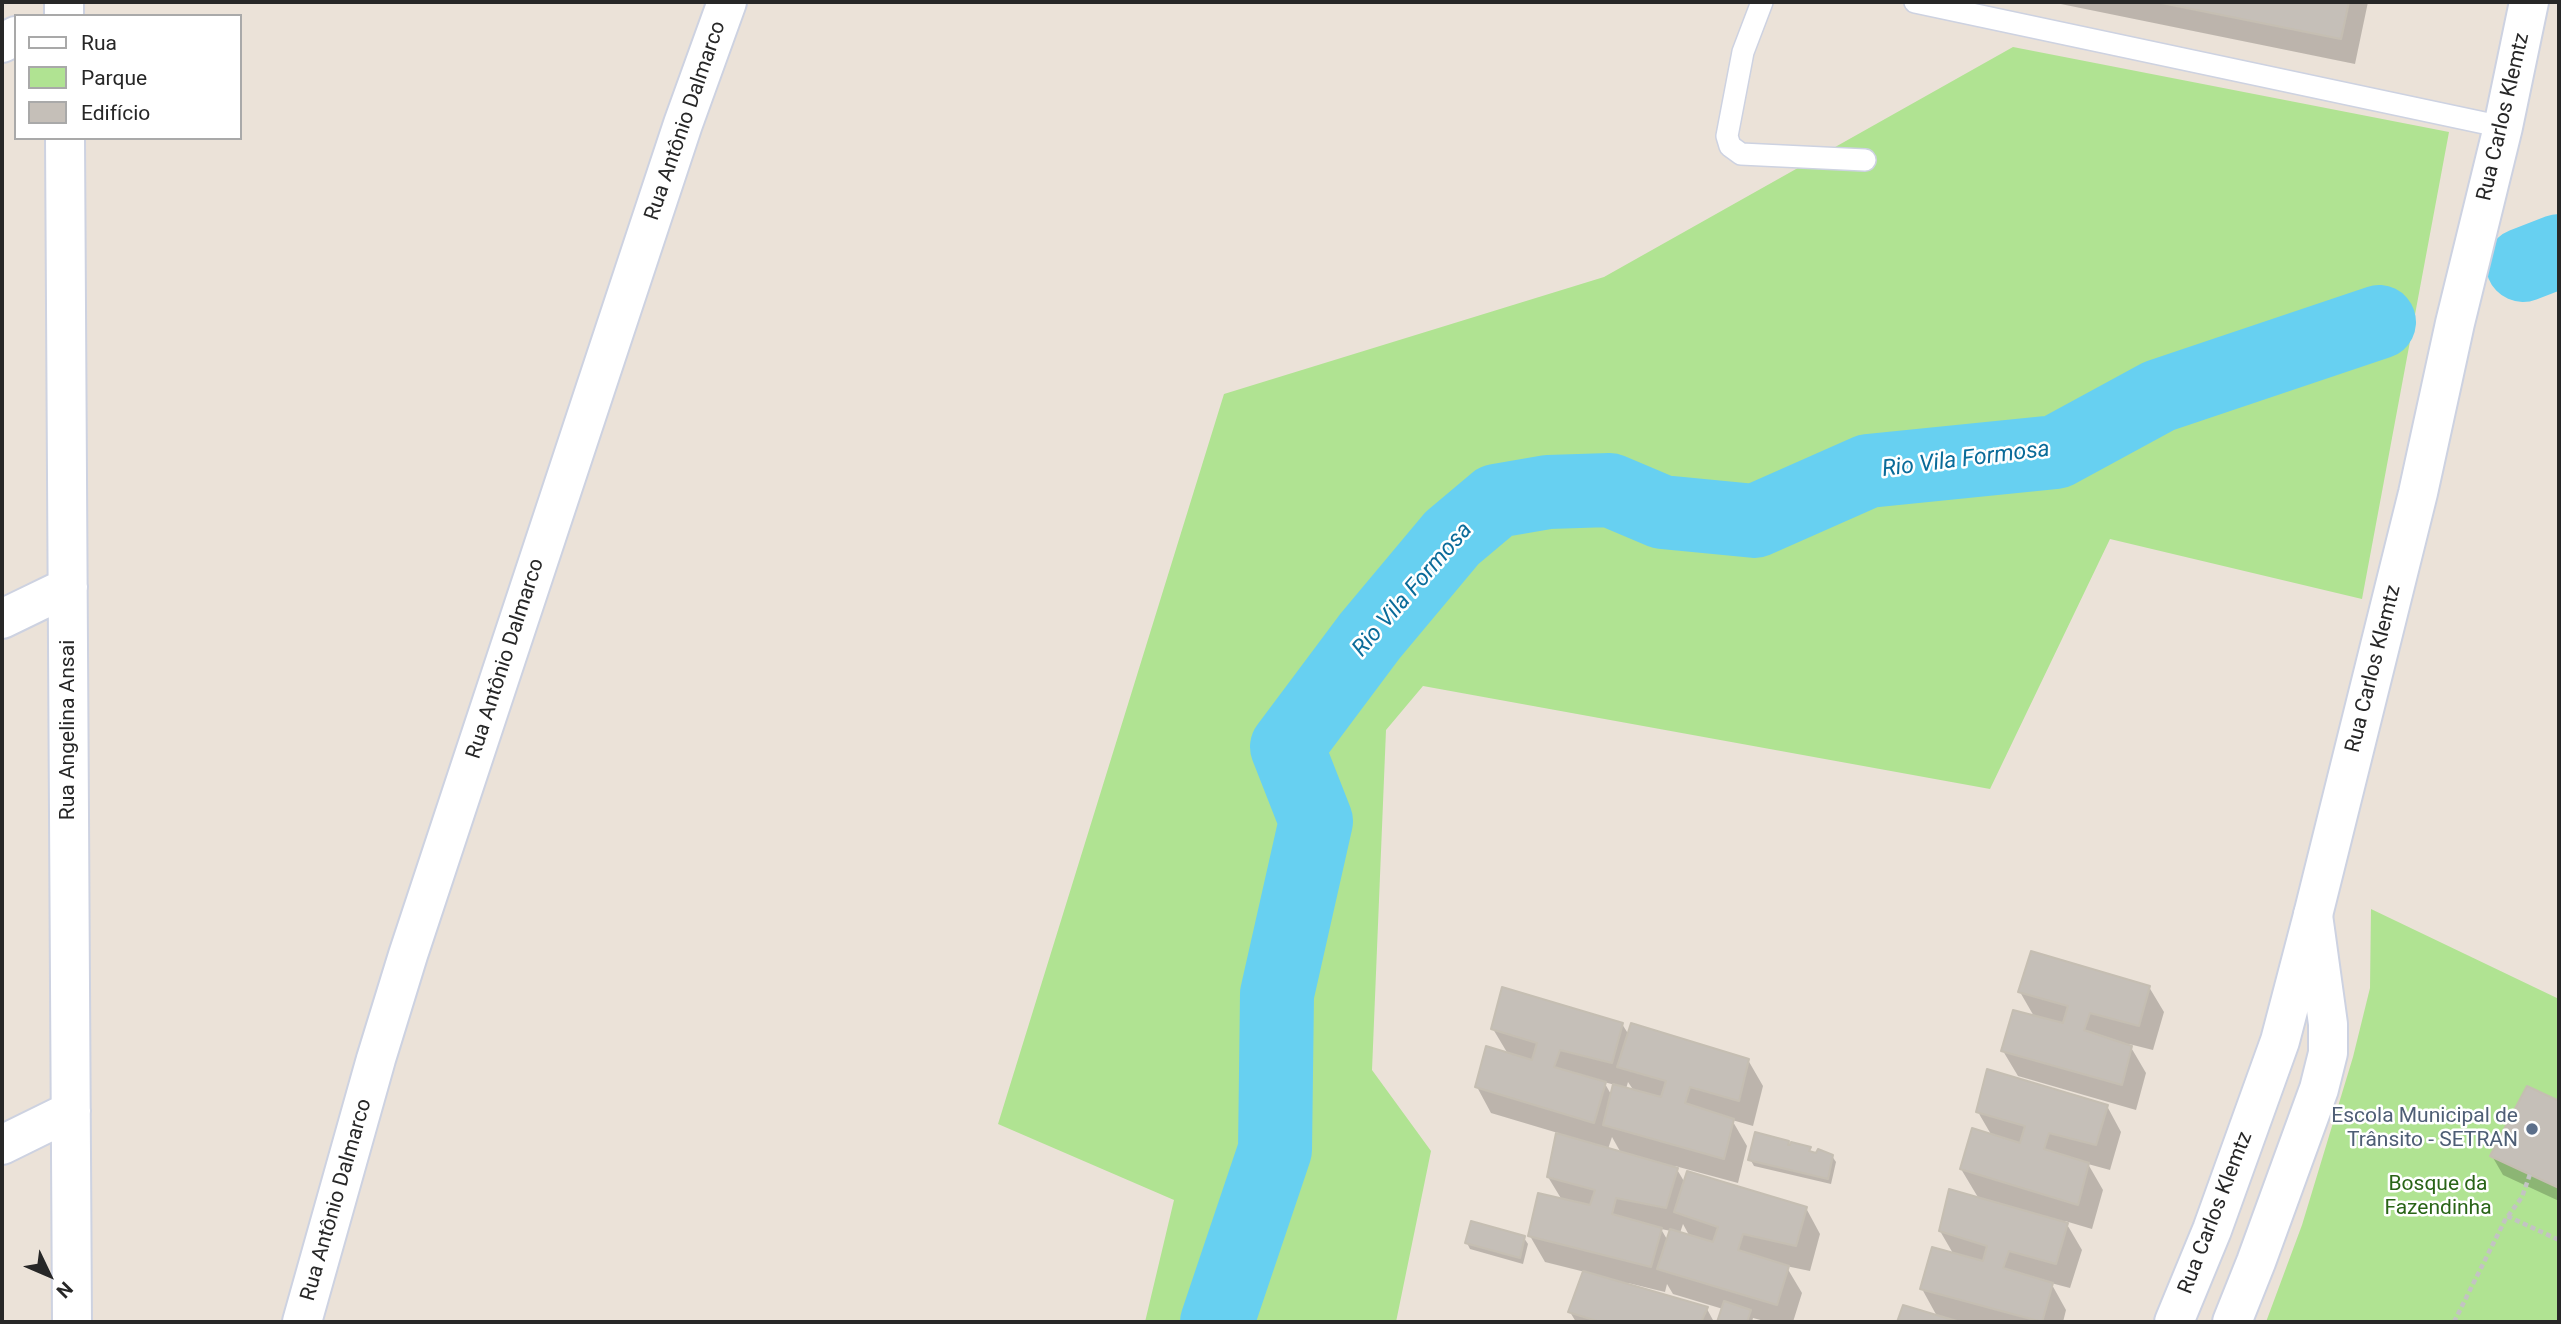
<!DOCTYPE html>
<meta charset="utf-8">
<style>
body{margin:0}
#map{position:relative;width:2561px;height:1324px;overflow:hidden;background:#ebe2d8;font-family:Roboto,sans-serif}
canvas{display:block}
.frame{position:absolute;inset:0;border:4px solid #272727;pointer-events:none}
.legend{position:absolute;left:14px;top:14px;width:228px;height:126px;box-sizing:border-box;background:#fff;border:2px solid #a9a9a9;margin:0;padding:9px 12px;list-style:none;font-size:21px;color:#272727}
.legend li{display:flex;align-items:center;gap:14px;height:35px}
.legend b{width:35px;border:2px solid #a9a9a9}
.north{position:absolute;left:14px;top:1240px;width:70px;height:70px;-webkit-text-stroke:5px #fff;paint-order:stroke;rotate:134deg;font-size:19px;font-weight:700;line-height:28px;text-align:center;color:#272727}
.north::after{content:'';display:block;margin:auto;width:24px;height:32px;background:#272727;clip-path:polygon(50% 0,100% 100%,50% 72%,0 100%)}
</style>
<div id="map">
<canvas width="2561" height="1324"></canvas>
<div class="frame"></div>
<ul class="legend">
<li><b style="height:9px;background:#fff"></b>Rua</li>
<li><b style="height:19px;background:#b0e392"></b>Parque</li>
<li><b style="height:19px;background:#c5bfb8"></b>Edifício</li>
</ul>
<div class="north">N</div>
</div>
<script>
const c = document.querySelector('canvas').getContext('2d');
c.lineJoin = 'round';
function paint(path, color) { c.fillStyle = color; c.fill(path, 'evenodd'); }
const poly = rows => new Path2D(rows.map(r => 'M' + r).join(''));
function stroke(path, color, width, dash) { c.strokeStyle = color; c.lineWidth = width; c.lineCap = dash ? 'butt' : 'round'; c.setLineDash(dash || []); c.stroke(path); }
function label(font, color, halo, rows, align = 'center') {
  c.font = font + ' Roboto,sans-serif'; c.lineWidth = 5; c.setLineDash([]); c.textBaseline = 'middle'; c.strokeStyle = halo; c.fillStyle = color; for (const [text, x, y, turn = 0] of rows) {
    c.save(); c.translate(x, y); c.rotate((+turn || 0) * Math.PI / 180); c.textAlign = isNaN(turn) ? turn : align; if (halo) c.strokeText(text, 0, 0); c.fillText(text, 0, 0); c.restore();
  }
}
paint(poly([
 [2013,47,2449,132,2362,599,2110,539,1990,789,1423,686,1386,730,1372,1070,1431,1151,1396,1322,1145,1322,1174,1200,998,1124,1224,394,1604,277],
 [2371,909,2559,999,2559,1322,2266,1322,2302,1225,2353,1057,2370,988]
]), '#b0e392');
paint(poly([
 [2051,2,2368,2,2355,64],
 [2149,987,2164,1012,2153,1050,2129,1044,2146,1073,2136,1110,2018,1076,2003,1051,2035,1018,2020,992],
 [1622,1024,1629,1035,1748,1060,1763,1086,1753,1126,1732,1120,1747,1146,1738,1183,1675,1166,1685,1183,1806,1208,1820,1234,1810,1271,1786,1266,1802,1293,1793,1322,1768,1322,1753,1318,1752,1322,1719,1322,1723,1309,1673,1294,1667,1284,1665,1292,1628,1283,1628,1286,1707,1309,1714,1322,1576,1322,1570,1312,1585,1272,1545,1262,1530,1236,1562,1200,1548,1177,1558,1133,1491,1113,1477,1087,1508,1054,1493,1029],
 [1604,1082,1615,1085,1612,1096],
 [1628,1082,1634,1091,1626,1089],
 [1612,1137,1621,1153,1608,1149],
 [1683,1224,1690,1237,1680,1233],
 [1661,1229,1671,1231,1668,1241],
 [2528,1088,2559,1103,2559,1201,2503,1175,2492,1156],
 [2107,1106,2121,1132,2110,1170,2088,1164,2103,1190,2092,1229,2065,1221,2082,1250,2070,1288,2051,1283,2066,1310,2063,1322,1899,1322,1904,1307,1938,1318,1922,1289,1954,1255,1940,1231,1979,1199,1961,1169,1992,1136,1978,1112],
 [1788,1143,1791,1149,1809,1148,1812,1154,1832,1156,1836,1162,1831,1184,1754,1166,1750,1159],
 [1524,1238,1528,1244,1523,1264,1470,1249,1467,1243]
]), '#0003');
stroke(poly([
 [2523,265,2559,251],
 [1217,1322,1275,1150,1277,994,1316,821,1287,747,1370,636,1452,538,1496,501,1548,492,1610,490,1662,512,1755,521,1868,471,2056,452,2159,396,2379,322]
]), '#67d0f1', 74);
const building = poly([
 [2157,2,2349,2,2341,39,2157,2],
 [2031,951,2150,986,2139,1026,2090,1013,2084,1030,2132,1046,2122,1085,2001,1051,2013,1010,2063,1023,2068,1006,2018,992,2031,951],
 [1502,987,1623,1023,1612,1063,1560,1050,1554,1067,1606,1082,1594,1123,1475,1087,1486,1046,1532,1060,1537,1043,1491,1029,1502,987],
 [1631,1023,1749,1059,1739,1101,1690,1087,1685,1103,1734,1119,1724,1159,1603,1125,1613,1084,1661,1097,1666,1081,1617,1067,1631,1023],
 [1987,1069,2108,1105,2096,1145,2049,1133,2044,1149,2089,1163,2078,1205,1960,1169,1972,1128,2020,1143,2025,1126,1976,1112,1987,1069],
 [2527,1086,2559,1101,2559,1188,2490,1156,2527,1086],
 [1755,1132,1789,1141,1788,1145,1790,1145,1791,1142,1811,1147,1809,1151,1816,1153,1818,1149,1833,1155,1828,1179,1748,1160,1755,1132],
 [1556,1133,1678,1168,1666,1208,1616,1198,1612,1214,1662,1228,1651,1267,1528,1236,1538,1193,1590,1205,1595,1190,1547,1177,1556,1133],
 [1687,1171,1807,1207,1796,1246,1743,1234,1738,1250,1789,1266,1777,1305,1657,1269,1670,1229,1713,1242,1718,1227,1674,1212,1687,1171],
 [1949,1189,2068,1223,2056,1264,2009,1251,2003,1268,2053,1283,2042,1322,1920,1289,1932,1247,1983,1261,1987,1246,1939,1231,1949,1189],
 [1471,1221,1525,1236,1520,1258,1465,1243,1471,1221],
 [1583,1271,1708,1307,1701,1322,1600,1322,1568,1312,1583,1271],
 [1724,1301,1751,1310,1747,1322,1717,1322,1724,1301],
 [1903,1305,1960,1322,1897,1322,1903,1305]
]);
paint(building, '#c5bfb8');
stroke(building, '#c5beb2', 2);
const service = poly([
 [1762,2,1743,52,1727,136,1730,146,1741,154,1865,160],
 [1915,2,2503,127]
]);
const minor = poly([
 [64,2,64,16],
 [2,43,16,36],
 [65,138,72,1322],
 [2,619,68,587],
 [2,1145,71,1111],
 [302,1322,376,1059,408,955,683,124,727,2],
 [2232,1322,2256,1262,2319,1089,2328,1053,2328,1024,2313,915]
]);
const secondary = poly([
 [2174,1322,2212,1230,2280,1041,2313,915,2418,493,2455,323,2503,127,2529,2]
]);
stroke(service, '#cdd2e1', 24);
stroke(minor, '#cdd2e1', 42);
stroke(secondary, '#cdd2e1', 42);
stroke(poly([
 [2508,1216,2522,1197,2530,1174],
 [2454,1322,2507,1216,2559,1240]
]), '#c3c3c3', 4.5, [5, 3.5]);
stroke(service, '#fff', 21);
stroke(minor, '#fff', 38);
stroke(secondary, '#fff', 38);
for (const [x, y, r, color] of [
 [2532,1129,7,"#5c6f8a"]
]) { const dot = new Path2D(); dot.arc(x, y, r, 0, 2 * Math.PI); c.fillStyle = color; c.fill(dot); stroke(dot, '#fff', 2.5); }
label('21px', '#272727', '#fff', [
 ["Rua Carlos Klemtz",2504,117,-77],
 ["Rua Antônio Dalmarco",686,121,-71],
 ["Rua Antônio Dalmarco",506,659,-72],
 ["Rua Carlos Klemtz",2374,669,-76],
 ["Rua Angelina Ansai",69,730,-90],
 ["Rua Antônio Dalmarco",337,1200,-74],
 ["Rua Carlos Klemtz",2216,1213,-69]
]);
label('21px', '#4e5e75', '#fff', [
 ["Escola Municipal de",2518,1117],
 ["Trânsito - SETRAN",2518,1141]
], 'right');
label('21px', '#296417', '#fff', [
 ["Bosque da",2438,1185],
 ["Fazendinha",2438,1209]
]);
label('italic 23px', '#0a6b99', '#fff', [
 ["Rio Vila Formosa",1966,460,-7],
 ["Rio Vila Formosa",1413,590,-49]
]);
</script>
